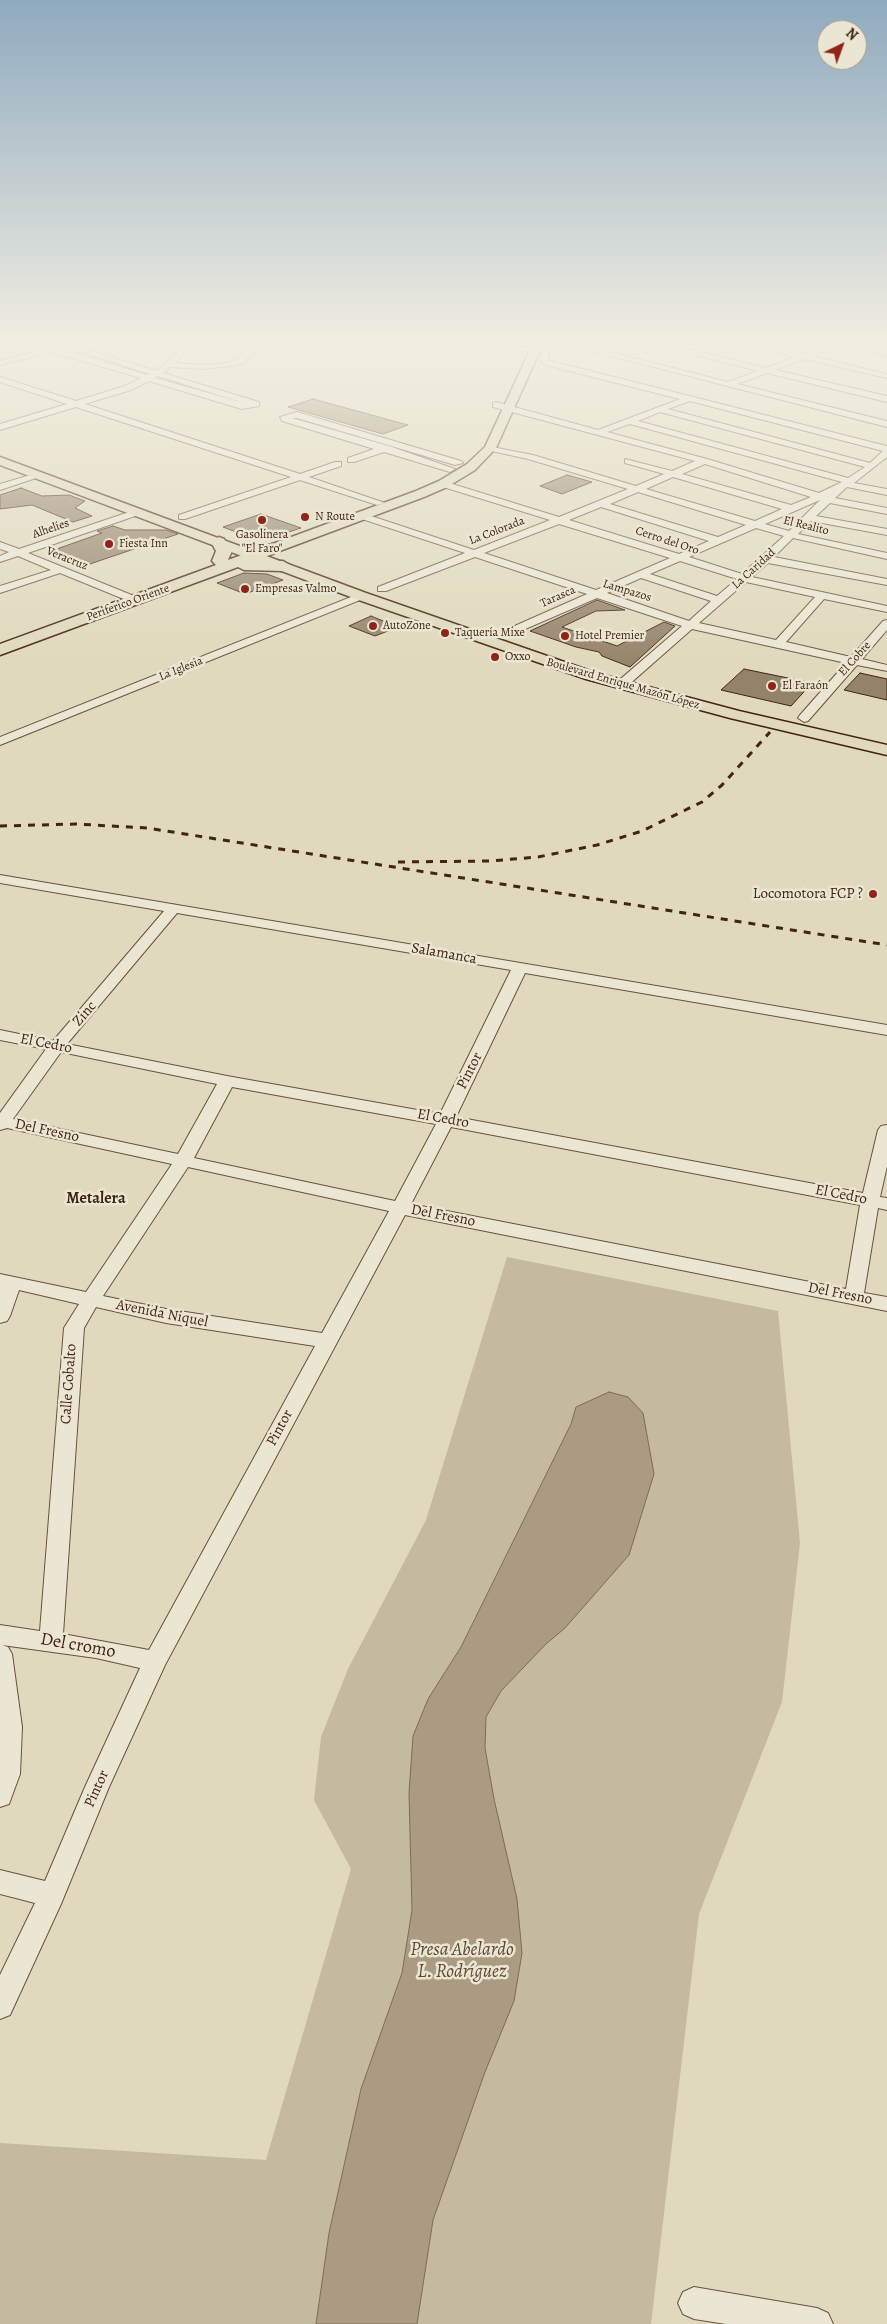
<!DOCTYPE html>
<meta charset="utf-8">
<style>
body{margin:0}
#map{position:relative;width:887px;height:2324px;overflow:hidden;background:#e0d9bd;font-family:Alegreya,serif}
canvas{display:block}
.north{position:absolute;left:817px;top:20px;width:50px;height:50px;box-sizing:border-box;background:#ebe6d4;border:1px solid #a79886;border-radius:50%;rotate:42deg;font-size:14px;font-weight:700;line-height:20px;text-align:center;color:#422410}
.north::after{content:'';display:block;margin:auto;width:18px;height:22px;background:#8f2418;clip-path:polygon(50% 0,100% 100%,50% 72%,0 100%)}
</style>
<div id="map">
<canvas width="887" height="2324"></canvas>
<div class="north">N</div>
</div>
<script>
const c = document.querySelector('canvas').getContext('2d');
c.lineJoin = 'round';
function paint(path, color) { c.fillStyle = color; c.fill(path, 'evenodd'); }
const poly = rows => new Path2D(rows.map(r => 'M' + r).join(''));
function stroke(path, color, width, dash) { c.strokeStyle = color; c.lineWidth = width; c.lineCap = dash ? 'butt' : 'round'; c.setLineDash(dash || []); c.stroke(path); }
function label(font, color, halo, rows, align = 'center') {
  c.font = font + ' Alegreya,serif'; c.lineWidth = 5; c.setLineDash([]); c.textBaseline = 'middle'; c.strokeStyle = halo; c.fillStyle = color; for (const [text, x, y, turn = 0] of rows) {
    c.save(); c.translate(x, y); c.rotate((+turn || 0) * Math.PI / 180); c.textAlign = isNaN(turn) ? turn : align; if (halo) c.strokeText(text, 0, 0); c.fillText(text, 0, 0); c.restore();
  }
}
paint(poly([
 [507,1257,778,1311,800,1543,782,1702,699,1914,651,2324,0,2324,0,2143,266,2160,351,1869,314,1800,321,1737,348,1669,426,1520]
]), '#c5baa0');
const water = poly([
 [609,1392,628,1397,643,1413,654,1474,629,1555,565,1628,546,1644,501,1691,486,1717,485,1748,494,1799,517,1899,522,1953,514,2001,485,2072,433,2220,417,2324,316,2324,329,2233,361,2089,402,1973,412,1910,409,1793,413,1736,428,1699,461,1647,571,1424,576,1407,609,1392]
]);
paint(water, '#aa9b82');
stroke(water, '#806b54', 1);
const building = poly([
 [313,399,408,425,383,434,288,407,313,399],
 [567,475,592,482,562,494,540,486,567,475],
 [21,488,42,496,69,495,85,501,75,508,92,516,73,522,32,505,0,509,0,495,21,488],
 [261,514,301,528,270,538,261,538,249,537,223,527,261,514],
 [113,526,125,530,166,530,178,534,87,565,51,551,102,533,97,531,113,526],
 [244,573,267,574,283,580,245,594,217,583,244,573],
 [597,600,625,610,596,611,562,627,617,646,664,622,675,626,630,667,602,656,599,652,576,647,530,631,597,600],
 [371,616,398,627,375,636,349,626,371,616],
 [744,669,812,683,791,706,721,690,744,669],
 [860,673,887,679,887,700,844,690,860,673]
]);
paint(building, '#94826a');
stroke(building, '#422410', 1);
const minor = poly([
 [36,346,56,347,147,375,150,374,63,346,76,346,156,371,185,346,194,346,175,363,206,365,227,363,237,360,250,346,259,346,243,364,206,369,170,367,163,373,259,402,259,406,242,409,149,381,131,390,85,404,300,474,335,462,341,462,341,466,309,477,385,503,377,505,300,480,185,519,179,519,179,515,291,477,76,407,0,430,0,424,67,404,0,382,0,377,76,401,125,386,141,378,51,352,0,365,0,361,43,349,36,346],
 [158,376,244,403,155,378,158,376],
 [549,346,562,346,550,351,548,359,551,361,887,446,887,457,854,483,887,489,887,495,847,487,835,498,887,508,887,514,830,503,816,516,887,529,887,535,811,521,798,534,887,553,887,559,793,538,774,557,887,579,887,585,768,563,752,577,887,606,887,612,824,599,786,642,851,657,883,621,887,620,887,630,862,659,887,665,887,671,857,665,808,721,804,722,798,718,800,715,846,663,692,629,625,688,621,689,617,688,617,682,682,626,597,598,509,636,501,636,501,632,587,594,475,557,386,591,378,591,378,587,465,553,362,519,362,515,368,515,474,550,550,520,440,486,440,482,446,482,559,517,628,489,528,459,487,450,487,446,533,455,636,486,664,474,625,463,625,459,672,471,695,461,493,407,493,403,496,402,598,430,680,399,545,365,540,359,542,352,522,351,518,349,522,347,549,346],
 [690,401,883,451,870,463,668,409,690,401],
 [660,412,865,467,848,478,638,421,660,412],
 [630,424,842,482,819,493,707,459,607,432,630,424],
 [705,464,811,497,791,505,682,474,705,464],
 [673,477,782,509,755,521,646,489,673,477],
 [638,492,746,525,718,537,610,504,638,492],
 [820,500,789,531,765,524,820,500],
 [601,507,709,541,679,554,569,520,601,507],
 [559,524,670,558,596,590,484,553,559,524],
 [756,528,784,536,742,574,689,557,756,528],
 [680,561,737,579,717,596,650,574,680,561],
 [641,578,711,601,689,621,607,593,641,578],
 [746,582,815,597,776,640,699,623,746,582],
 [572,346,586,346,728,382,758,371,661,346,676,346,766,368,795,357,755,346,770,346,803,354,824,346,836,346,812,356,887,374,887,378,804,359,775,370,887,396,887,402,767,373,737,384,887,421,887,427,572,346],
 [849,346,864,346,887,352,887,356,849,346],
 [297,412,461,461,463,463,455,465,297,418,292,418,389,446,455,469,450,472,384,452,354,462,348,462,348,458,374,449,282,421,280,417,297,412],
 [37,473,45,475,0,490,0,484,37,473],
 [138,509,143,512,141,514,28,553,139,598,139,602,131,602,60,573,0,593,0,586,51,570,18,556,0,562,0,556,9,552,0,549,0,542,19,549,138,509],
 [361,593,366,596,365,598,0,745,0,737,361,593],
 [0,875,887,1025,887,1035,525,973,456,1117,863,1193,878,1130,881,1126,887,1125,887,1166,880,1197,887,1198,887,1210,878,1208,864,1293,887,1297,887,1311,405,1215,165,1665,109,1787,61,1904,10,2015,0,2019,0,1975,35,1903,0,1894,0,1870,45,1881,85,1787,140,1668,96,1658,2,1645,8,1647,12,1654,22,1727,20,1774,9,1804,0,1807,0,1625,40,1631,64,1328,79,1304,19,1290,10,1316,7,1321,0,1323,0,1274,86,1292,172,1164,7,1128,0,1130,0,1113,46,1049,0,1040,0,1030,53,1041,164,911,0,883,0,875],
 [177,913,511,970,440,1114,227,1076,67,1044,177,913],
 [61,1052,217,1084,178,1154,13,1119,61,1052],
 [232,1087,436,1124,395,1201,194,1158,232,1087],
 [451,1127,860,1205,846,1289,411,1204,451,1127],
 [188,1167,389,1211,322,1333,166,1309,103,1296,188,1167],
 [96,1307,166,1323,315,1346,149,1650,63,1634,84,1328,96,1307],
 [694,2287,817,2308,828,2313,833,2324,726,2324,694,2319,683,2314,678,2303,683,2292,694,2287]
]);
const major = poly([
 [532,346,542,346,496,448,475,470,447,487,424,497,277,552,267,552,265,549,267,546,416,491,439,481,467,464,485,447,532,346],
 [0,457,366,593,596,673,739,711,887,745,887,755,730,718,586,679,356,599,0,465,0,457]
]);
const highway = poly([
 [219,537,224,539,232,551,228,560,272,544,277,546,280,549,277,552,255,561,283,561,291,566,283,571,244,570,238,567,0,655,0,644,216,565,212,561,216,551,211,542,219,537]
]);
stroke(minor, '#6a513b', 2);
stroke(major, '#422410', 3);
stroke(highway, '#422410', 3);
paint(minor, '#ebe6d4');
paint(major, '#e0d9bd');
paint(highway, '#e0d9bd');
stroke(poly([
 [0,826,76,824,147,828,887,945],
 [398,862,490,861,538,857,597,845,642,831,702,802,722,785,770,732]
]), '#422410', 3, [7, 7]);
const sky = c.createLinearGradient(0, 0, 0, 672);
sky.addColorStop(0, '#8faabf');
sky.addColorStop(0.51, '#f1eee1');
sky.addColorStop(1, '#f1eee100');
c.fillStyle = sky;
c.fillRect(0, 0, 887, 672);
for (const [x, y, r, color] of [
 [305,517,5,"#8f2418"],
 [262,520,5,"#8f2418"],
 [109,544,5,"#8f2418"],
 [245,589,5,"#8f2418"],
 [373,626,5,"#8f2418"],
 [445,633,5,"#8f2418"],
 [565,636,5,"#8f2418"],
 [495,657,5,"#8f2418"],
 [772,686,5,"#8f2418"],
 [873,894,5,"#8f2418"]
]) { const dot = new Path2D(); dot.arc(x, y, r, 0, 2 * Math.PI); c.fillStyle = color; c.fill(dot); stroke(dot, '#ebe6d4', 2); }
label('12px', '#422410', '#ebe6d4', [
 ["N Route",315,517],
 ["Gasolinera",262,535,"center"],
 ["\"El Faro\"",262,549,"center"],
 ["Fiesta Inn",119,544],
 ["Empresas Valmo",255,589],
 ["AutoZone",383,626],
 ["Taquería Mixe",455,633],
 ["Hotel Premier",575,636],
 ["Oxxo",505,657],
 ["El Faraón",782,686]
], 'left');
label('12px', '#422410', '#ebe6d4', [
 ["El Realito",806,526,14],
 ["Alhelíes",51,529,-19],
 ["La Colorada",497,531,-21],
 ["Cerro del Oro",667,541,18],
 ["Veracruz",67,559,22],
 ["La Caridad",754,569,-42],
 ["Lampazos",627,591,17],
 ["Tarasca",558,597,-24],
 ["Periferico Oriente",128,603,-20],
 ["El Cobre",855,659,-48],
 ["La Iglesia",181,669,-22],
 ["Boulevard Enrique Mazón López",623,684,16]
]);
label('15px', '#422410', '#ebe6d4', [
 ["Locomotora FCP ?",863,894]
], 'right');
label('15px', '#422410', '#ebe6d4', [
 ["Salamanca",444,954,10],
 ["Zinc",85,1014,-49],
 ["El Cedro",46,1044,11],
 ["Pintor",470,1071,-63],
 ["El Cedro",443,1119,10],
 ["Del Fresno",47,1131,12],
 ["El Cedro",841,1195,11],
 ["Del Fresno",443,1216,11],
 ["Del Fresno",840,1294,11],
 ["Avenida Niquel",162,1314,11],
 ["Calle Cobalto",69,1384,-86],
 ["Pintor",280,1428,-62],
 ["Pintor",97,1789,-66]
]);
label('bold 16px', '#422410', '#ebe6d4', [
 ["Metalera",96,1199]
]);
label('18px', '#422410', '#ebe6d4', [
 ["Del cromo",78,1646,10]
]);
label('italic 19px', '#614832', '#ebe6d4', [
 ["Presa Abelardo",462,1950],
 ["L. Rodríguez",462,1972]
]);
</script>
